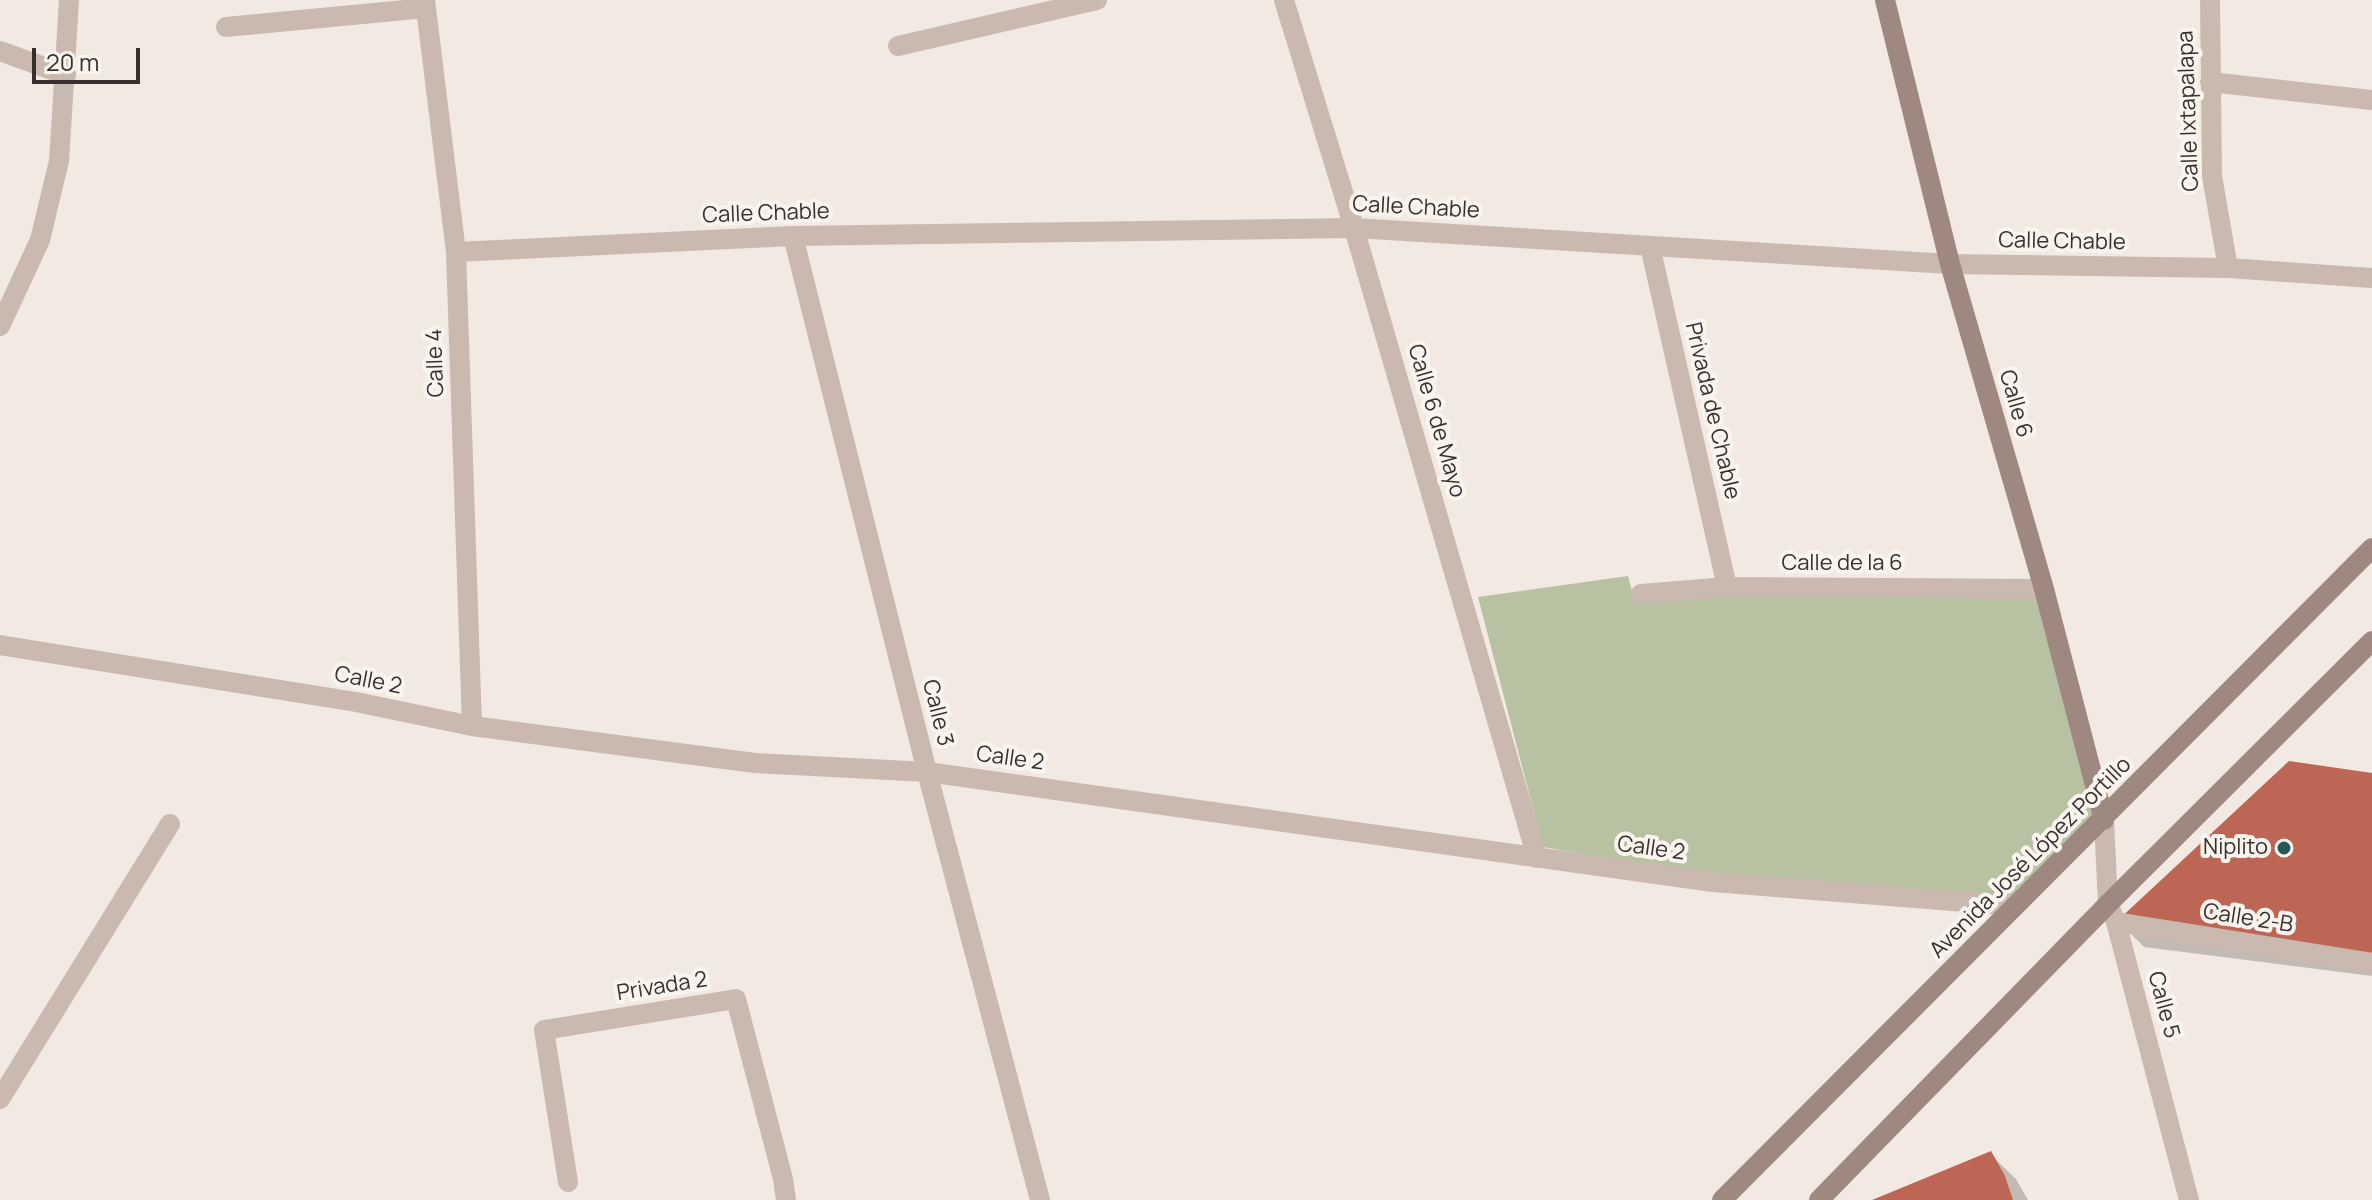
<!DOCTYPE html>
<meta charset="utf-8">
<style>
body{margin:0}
#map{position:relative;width:2372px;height:1200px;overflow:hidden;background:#f2eae2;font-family:Manrope,sans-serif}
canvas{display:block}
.scale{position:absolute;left:32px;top:48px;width:108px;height:36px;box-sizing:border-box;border:4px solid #3a2f2c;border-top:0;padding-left:10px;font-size:24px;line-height:28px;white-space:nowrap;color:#3a2f2c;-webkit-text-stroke:6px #faf4ef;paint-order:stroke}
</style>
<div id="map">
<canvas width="2372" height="1200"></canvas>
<div class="scale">20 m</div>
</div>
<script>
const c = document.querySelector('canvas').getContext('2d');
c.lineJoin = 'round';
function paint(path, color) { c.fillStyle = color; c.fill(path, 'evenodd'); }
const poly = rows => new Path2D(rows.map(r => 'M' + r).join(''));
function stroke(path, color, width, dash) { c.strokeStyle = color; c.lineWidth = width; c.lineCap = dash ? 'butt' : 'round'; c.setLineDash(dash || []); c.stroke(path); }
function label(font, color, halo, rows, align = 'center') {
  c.font = font + ' Manrope,sans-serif'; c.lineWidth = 8; c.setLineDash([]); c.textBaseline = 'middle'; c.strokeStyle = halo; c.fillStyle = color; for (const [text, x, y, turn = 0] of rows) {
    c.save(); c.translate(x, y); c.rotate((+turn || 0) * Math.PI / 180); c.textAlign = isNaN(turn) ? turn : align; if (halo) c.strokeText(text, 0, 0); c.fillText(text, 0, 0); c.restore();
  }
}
paint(poly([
 [1628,576,1632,591,2040,591,2102,818,2015,906,1713,877,1543,847,1478,597]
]), '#b9c1a3');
paint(poly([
 [2372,775,2372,976,2144,947,2119,922],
 [1990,1154,2016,1179,2028,1200,1877,1200]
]), '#0003');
paint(poly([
 [2289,761,2372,773,2372,955,2116,922],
 [1991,1151,2005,1176,2013,1200,1872,1200]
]), '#be6655');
stroke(poly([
 [425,0,456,252,472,726],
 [1284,0,1354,228,1537,858],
 [2210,0,2212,176,2228,268],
 [226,27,426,8],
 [898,46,1097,0],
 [0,51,66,75],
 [2210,82,2372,100],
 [793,236,927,772,1040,1200],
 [1650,246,1727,587],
 [456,252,793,236,1354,228,1950,264,2228,268,2372,278],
 [0,326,40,240,59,161,69,0],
 [1641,594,1727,587,2044,589],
 [0,645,356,702,472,726,755,763,927,772,1713,882,2015,906],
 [2104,820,2108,904,2116,922,2189,1200],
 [2116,922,2372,963],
 [0,1099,170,824],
 [568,1182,544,1030,736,999,783,1179,786,1200]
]), '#cab9af', 20);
stroke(poly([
 [1885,0,1950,264,2044,589,2104,820],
 [1722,1200,2372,548],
 [1819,1200,2108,904,2372,641]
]), '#9e8880', 20);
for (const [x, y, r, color] of [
 [2284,848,8,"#245958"]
]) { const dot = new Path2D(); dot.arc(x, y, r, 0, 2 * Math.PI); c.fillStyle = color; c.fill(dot); stroke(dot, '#faf4ef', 3); }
label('22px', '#3a2f2c', '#faf4ef', [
 ["Calle Ixtapalapa",2189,111,-92],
 ["Calle Chable",1416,208,3],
 ["Calle Chable",766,214,-2],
 ["Calle Chable",2062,242,1],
 ["Calle 4",436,363,-92],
 ["Calle 6",2015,404,74],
 ["Privada de Chable",1712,411,77],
 ["Calle 6 de Mayo",1436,421,74],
 ["Calle de la 6",1842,564],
 ["Calle 2",368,681,11],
 ["Calle 3",937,713,76],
 ["Calle 2",1010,759,8],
 ["Calle 2",1651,849,8],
 ["Avenida José López Portillo",2031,858,-45],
 ["Calle 2-B",2248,919,9],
 ["Privada 2",662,987,-9],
 ["Calle 5",2163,1005,75]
]);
label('22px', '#3a2f2c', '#faf4ef', [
 ["Niplito",2268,848]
], 'right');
</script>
